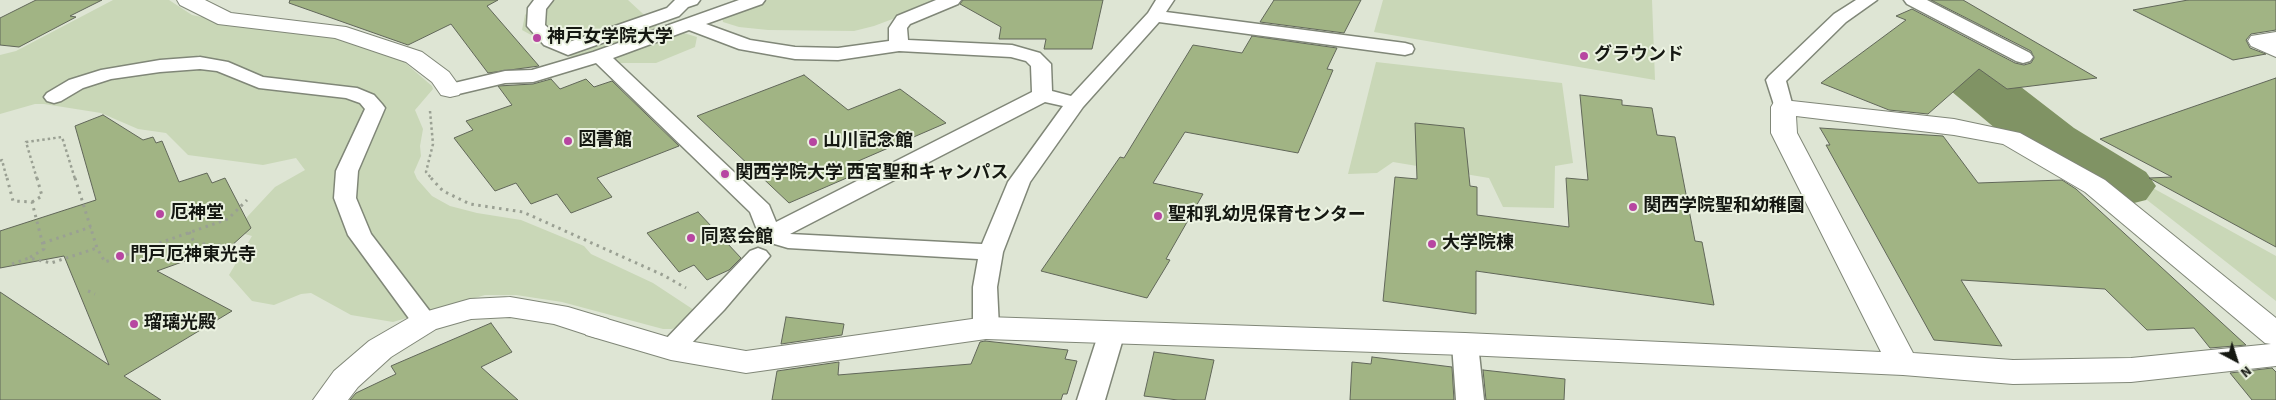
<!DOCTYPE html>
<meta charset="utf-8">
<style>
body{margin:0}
#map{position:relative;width:2276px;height:400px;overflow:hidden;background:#dee5d4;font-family:"Source Sans 3",sans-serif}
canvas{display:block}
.north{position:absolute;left:2211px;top:335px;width:50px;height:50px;-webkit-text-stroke:4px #ebf2e1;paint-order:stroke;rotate:140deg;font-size:14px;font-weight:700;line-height:20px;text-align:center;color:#151812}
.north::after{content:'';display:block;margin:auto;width:18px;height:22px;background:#151812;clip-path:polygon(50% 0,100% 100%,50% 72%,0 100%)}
</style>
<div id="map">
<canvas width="2276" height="400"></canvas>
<div class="north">N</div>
</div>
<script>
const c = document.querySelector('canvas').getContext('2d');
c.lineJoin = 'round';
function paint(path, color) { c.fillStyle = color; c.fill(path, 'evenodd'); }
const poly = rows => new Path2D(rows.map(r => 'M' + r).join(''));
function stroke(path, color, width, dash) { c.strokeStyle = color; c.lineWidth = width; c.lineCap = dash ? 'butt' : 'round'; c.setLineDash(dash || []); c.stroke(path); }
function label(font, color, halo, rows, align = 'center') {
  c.font = font + ' "Source Sans 3","Noto Sans JP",sans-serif'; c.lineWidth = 4; c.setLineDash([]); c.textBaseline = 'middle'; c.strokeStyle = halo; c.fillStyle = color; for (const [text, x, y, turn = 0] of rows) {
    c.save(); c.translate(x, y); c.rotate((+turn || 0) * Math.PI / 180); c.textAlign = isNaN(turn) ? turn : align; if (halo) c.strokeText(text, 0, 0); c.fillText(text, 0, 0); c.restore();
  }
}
paint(poly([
 [113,0,169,0,192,15,221,21,224,25,329,35,403,61,432,86,433,89,415,110,423,129,420,146,421,156,414,172,417,179,432,196,450,206,477,213,521,220,584,246,591,254,653,283,694,310,687,322,672,329,663,329,562,302,516,295,485,295,393,322,351,315,311,293,301,294,274,305,252,301,229,275,252,236,234,231,275,187,305,170,296,158,263,165,188,155,166,133,138,129,101,113,44,104,35,104,0,114,0,55,16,51],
 [538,0,628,0,654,24,697,37,695,47,656,63,582,63,522,30,525,15],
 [768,0,943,0,874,26,854,31,768,30,739,27,723,22,722,17],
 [1383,0,1652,0,1655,80,1374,32],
 [1376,62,1562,83,1573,163,1555,166,1554,208,1503,207,1489,178,1393,162,1377,173,1348,174],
 [2105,167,2151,187,2276,256,2276,301]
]), '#c9d7b7');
paint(poly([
 [1926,24,1946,29,2074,128,2146,172,2156,186,2146,200,2122,206,2098,200,2028,156,1906,53,1897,41,1906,29,1926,24]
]), '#809364');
const building = poly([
 [36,0,102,0,70,16,76,17,19,47,0,45,0,18,36,0],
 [290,0,498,0,487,6,539,66,488,73,451,24,408,45,289,3,290,0],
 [963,0,1103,0,1092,49,1044,49,1046,39,999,39,1001,27,960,4,963,0],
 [1274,0,1361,0,1344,33,1260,22,1274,0],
 [1931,0,1963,0,2097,78,2007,89,1979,69,1928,114,1889,110,1821,83,1906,20,1896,16,1912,9,2015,63,2024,65,2031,63,2034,58,2031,51,1931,0],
 [2188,0,2276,0,2276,30,2251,34,2246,40,2250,48,2266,54,2233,60,2133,10,2188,0],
 [1252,36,1337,48,1327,69,1333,70,1298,153,1185,132,1153,183,1203,194,1166,259,1170,260,1147,298,1041,271,1120,157,1124,158,1193,45,1242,53,1252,36],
 [804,75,848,110,900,89,946,123,856,162,865,170,789,203,697,116,804,75],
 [2276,78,2276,247,2149,178,2172,177,2100,139,2276,78],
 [551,79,560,89,586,79,594,87,612,81,679,146,597,178,612,197,571,213,557,194,531,204,516,183,495,191,454,138,473,130,466,121,512,105,498,86,533,84,551,79],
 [1580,95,1622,100,1622,105,1652,108,1657,135,1675,137,1695,241,1702,242,1714,305,1476,271,1476,314,1383,301,1395,177,1417,179,1415,123,1464,128,1470,186,1477,187,1477,215,1569,227,1566,178,1588,180,1580,95],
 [103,115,143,140,153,137,156,143,162,141,179,182,207,173,212,183,225,178,251,228,230,247,224,247,157,271,232,311,124,376,161,400,0,400,0,292,109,365,64,256,0,268,0,231,96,200,75,126,103,115],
 [1820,128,1943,136,1978,183,2062,180,2076,189,2246,345,2210,348,2194,328,2147,330,2105,289,1961,280,2002,346,1934,340,1826,145,1830,145,1820,128],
 [698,212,741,258,729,270,707,280,694,265,679,272,647,233,698,212],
 [786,317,844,324,842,335,781,344,786,317],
 [491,323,512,352,481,367,518,400,350,400,356,393,396,374,391,366,491,323],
 [985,341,1068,350,1065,359,1077,361,1067,394,1063,394,1061,400,772,400,777,371,839,362,838,375,971,364,980,342,985,341],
 [1154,352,1214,360,1205,400,1178,400,1144,396,1154,352],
 [1372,357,1452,367,1454,400,1350,400,1352,362,1371,364,1372,357],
 [2272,368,2276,372,2276,400,2252,400,2230,373,2272,368],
 [1483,370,1565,379,1564,400,1486,400,1483,370]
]);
paint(building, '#a1b484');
stroke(building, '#616759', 1);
const service = poly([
 [534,0,553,0,546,9,545,25,558,37,569,42,667,8,675,0,700,0,697,4,688,7,679,16,568,55,544,45,527,26,528,8,534,0],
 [739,0,765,0,762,4,706,24,750,40,795,47,838,48,889,41,889,28,897,16,936,0,961,0,958,4,910,24,907,28,908,40,1012,45,1040,53,1051,64,1052,91,1071,96,1148,13,1156,0,1174,0,1166,12,1405,43,1412,45,1414,49,1412,53,1405,55,1159,22,1083,107,1030,182,1003,252,997,287,999,328,995,334,986,337,977,334,973,328,973,287,978,259,788,248,761,240,750,212,596,63,533,82,505,83,450,96,443,94,440,90,443,86,450,84,505,71,532,70,593,52,739,0],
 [689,30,739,49,795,59,838,60,899,51,1011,57,1026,61,1031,66,1032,92,776,222,769,205,613,58,689,30],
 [1045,102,1063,106,1008,182,982,244,790,234,1045,102],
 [1856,0,1877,0,1846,22,1786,81,1793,107,1790,111,1783,113,1776,111,1766,80,1769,76,1834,14,1856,0],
 [1904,0,1927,0,2030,53,2033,57,2030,61,2023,63,2016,61,1907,4,1904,0],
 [200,57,228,62,263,77,357,88,374,95,382,104,385,108,358,171,356,198,371,234,438,322,434,328,425,331,416,328,348,235,334,198,336,171,365,109,360,103,346,98,259,88,217,71,200,69,160,72,111,79,83,88,61,101,54,103,47,101,44,97,47,93,69,80,101,70,160,60,200,57],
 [758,248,766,251,770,256,724,310,680,355,671,358,662,355,658,349,662,343,750,251,758,248],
 [1112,323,1121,326,1125,332,1105,400,1077,400,1099,332,1103,326,1112,323],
 [1465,335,1474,338,1478,344,1484,400,1456,400,1452,344,1456,338,1465,335]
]);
const minor = poly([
 [177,0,205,0,231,13,346,27,422,52,449,72,462,90,459,95,450,97,441,95,432,82,406,62,335,38,218,24,180,5,177,0],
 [2276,32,2276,57,2251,46,2248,41,2251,36,2276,32],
 [1783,100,1954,119,2020,133,2105,180,2276,318,2276,366,2131,382,2013,384,1903,375,1465,355,986,339,746,373,671,360,586,335,581,327,586,319,597,316,671,338,746,351,986,317,1465,333,1881,352,1771,133,1771,107,1774,102,1783,100],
 [1796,116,1954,135,2003,144,2085,192,2265,343,2271,344,2131,358,2013,360,1913,353,1797,133,1796,116]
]);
const tertiary = poly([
 [510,297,568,307,608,319,613,327,608,335,597,338,554,324,510,317,471,319,436,329,391,357,358,387,348,400,313,400,334,371,369,341,414,315,470,299,510,297]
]);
stroke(service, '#808778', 3);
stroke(minor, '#808778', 2);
stroke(tertiary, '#808778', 2);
stroke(poly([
 [430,111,433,144,426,172,432,179],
 [0,161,2,160,7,179],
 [37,179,26,142,62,137,75,179]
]), '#9aa093', 2.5, [2.5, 3]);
stroke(poly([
 [7,178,13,201,32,202,44,249,29,258,51,263,97,248],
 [75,178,97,248,105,262,228,219,247,200],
 [431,178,443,191,470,204,523,212,663,275,686,288],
 [32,202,42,196,37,178],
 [189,232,195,244,206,244],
 [43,243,91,227],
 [218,245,223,245],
 [12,264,29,258],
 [88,291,95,294]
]), '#9aa093', 3, [2.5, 4.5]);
paint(service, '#fff');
paint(minor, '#fff');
paint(tertiary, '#fff');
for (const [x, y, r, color] of [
 [537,38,5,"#b746a1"],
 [1584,56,5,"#b746a1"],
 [568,141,5,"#b746a1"],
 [813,142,5,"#b746a1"],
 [725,174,5,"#b746a1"],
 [1633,207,5,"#b746a1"],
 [160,214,5,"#b746a1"],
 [1158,216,5,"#b746a1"],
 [691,238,5,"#b746a1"],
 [1432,244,5,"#b746a1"],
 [120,256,5,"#b746a1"],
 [134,324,5,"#b746a1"]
]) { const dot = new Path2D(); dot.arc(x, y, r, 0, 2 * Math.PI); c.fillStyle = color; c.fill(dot); stroke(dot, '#ebf2e1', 2); }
label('bold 18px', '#151812', '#ebf2e1', [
 ["神戸女学院大学",547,38],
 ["グラウンド",1594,56],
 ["図書館",578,141],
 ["山川記念館",823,142],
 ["関西学院大学 西宮聖和キャンパス",735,174],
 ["関西学院聖和幼稚園",1643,207],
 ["厄神堂",170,214],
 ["聖和乳幼児保育センター",1168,216],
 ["同窓会館",701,238],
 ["大学院棟",1442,244],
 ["門戸厄神東光寺",130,256],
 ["瑠璃光殿",144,324]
], 'left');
</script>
